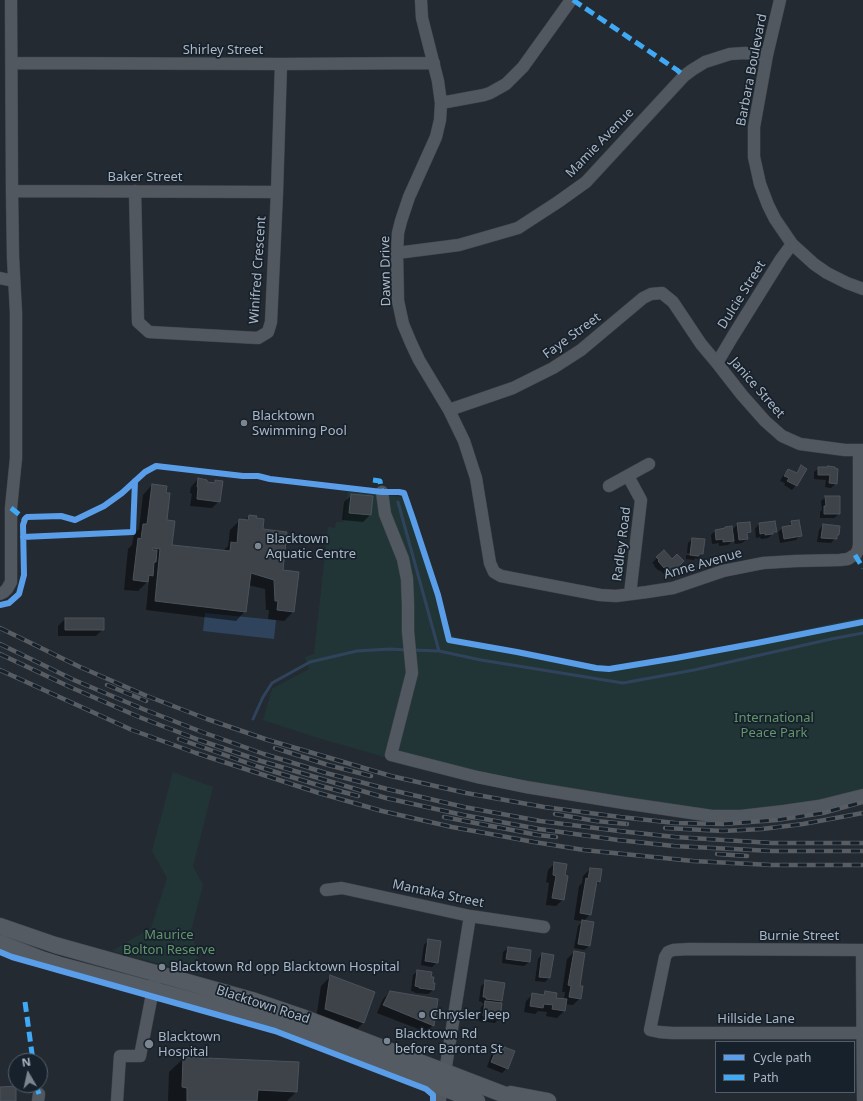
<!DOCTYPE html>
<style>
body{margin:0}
#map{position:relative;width:863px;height:1101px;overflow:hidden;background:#242a31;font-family:"Noto Sans",sans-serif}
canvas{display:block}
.legend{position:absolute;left:715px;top:1041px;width:140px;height:52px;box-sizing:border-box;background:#17212c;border:1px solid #525d69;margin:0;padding:5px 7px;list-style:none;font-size:12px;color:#abb7c5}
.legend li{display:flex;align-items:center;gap:8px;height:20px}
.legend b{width:20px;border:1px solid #525d69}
.north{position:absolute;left:8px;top:1053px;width:40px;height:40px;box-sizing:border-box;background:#17212c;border:1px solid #525d69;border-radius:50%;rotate:351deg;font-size:11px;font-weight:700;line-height:16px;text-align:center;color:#abb7c5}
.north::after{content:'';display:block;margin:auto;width:14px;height:18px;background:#7c8691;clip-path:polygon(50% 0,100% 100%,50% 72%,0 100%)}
</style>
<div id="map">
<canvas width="863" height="1101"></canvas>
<ul class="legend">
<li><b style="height:5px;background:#5a9eea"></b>Cycle path</li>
<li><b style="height:5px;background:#3fa9f5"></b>Path</li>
</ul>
<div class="north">N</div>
</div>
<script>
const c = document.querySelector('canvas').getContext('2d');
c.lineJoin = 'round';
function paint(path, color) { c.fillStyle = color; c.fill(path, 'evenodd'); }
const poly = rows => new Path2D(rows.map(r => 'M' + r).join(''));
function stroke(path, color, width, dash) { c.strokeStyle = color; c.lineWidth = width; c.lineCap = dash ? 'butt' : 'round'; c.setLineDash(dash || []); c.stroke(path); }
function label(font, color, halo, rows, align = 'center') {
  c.font = font + ' "Noto Sans",sans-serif'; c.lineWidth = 3.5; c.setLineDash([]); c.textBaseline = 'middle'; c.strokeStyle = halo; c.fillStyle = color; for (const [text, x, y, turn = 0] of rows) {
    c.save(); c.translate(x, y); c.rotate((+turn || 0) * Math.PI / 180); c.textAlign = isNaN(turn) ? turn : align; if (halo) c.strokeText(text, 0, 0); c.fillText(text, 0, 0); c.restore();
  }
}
paint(poly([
 [348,491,409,498,452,635,455,637,606,667,697,652,863,617,863,797,738,817,454,777,315,737,263,720,272,689,309,669,305,657,314,654,328,527,335,528,336,522,343,522],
 [173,772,213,787,193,866,203,885,191,931,203,975,112,951,151,928,167,878,152,851]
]), '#213537');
paint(poly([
 [205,613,276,620,274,639,203,631]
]), '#2f445c');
paint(poly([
 [801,467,796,485,792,490,784,485,785,483,780,481,784,474,788,470,795,474],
 [819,468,834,468,836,483,831,488,825,487,826,480,814,479,814,472],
 [198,479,206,483,213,484,215,481,219,501,212,508,190,506,192,494,190,493,191,487],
 [152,485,166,521,171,546,223,551,228,546,230,530,240,520,244,521,249,516,255,519,262,530,281,571,293,612,284,621,268,619,269,610,266,610,265,589,248,585,245,611,236,621,146,610,149,580,138,591,124,590,128,549,132,545,134,534,139,529,143,495],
 [352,495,372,497,370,515,363,522,342,520,344,502],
 [826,497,839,514,834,518,820,518,820,512,822,510,821,501],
 [792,522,800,535,796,540,780,543,778,532,783,528,787,527],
 [738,524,750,532,746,536,747,539,742,543,735,544,734,539,728,545,719,546,719,543,712,544,711,535,715,531,732,530],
 [759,524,776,531,768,538,761,539,760,537,756,538,755,529],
 [823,525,838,535,831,543,817,542,819,530],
 [692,539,704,540,702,554,698,559,695,558,694,560,686,559,686,555,698,557,700,555,687,553,688,543],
 [664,551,672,560,683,561,667,577,660,570,659,571,654,566,655,565,652,563],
 [65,619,103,629,96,636,58,636,58,626],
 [555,863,564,876,563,899,556,906,546,905,549,883,546,882,548,870],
 [590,869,600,881,595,886,590,914,583,922,589,946,584,950,574,948,578,926,583,921,574,920,579,886,582,883,583,876],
 [429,940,437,962,432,967,421,965,424,945],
 [508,948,529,962,524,966,502,963,503,952],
 [574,952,580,998,573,1005,565,1004,564,1011,557,1018,546,1016,547,1012,538,1011,535,1014,524,1012,526,1001,533,994,542,995,545,992,555,999,564,1000,565,992,562,992,567,959],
 [542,954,549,978,545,982,535,981,538,959],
 [418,971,430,978,432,984,434,984,433,990,428,994,415,993,415,992,411,991,413,975],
 [331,976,363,1023,354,1032,316,1019,321,986],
 [486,982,501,1001,498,1004,499,1018,495,1023,479,1021,481,1007,484,1004,482,1003,482,1002,479,1001,481,986],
 [390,992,433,1025,426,1032,377,1013,383,999],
 [505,1048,507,1068,502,1073,487,1067,492,1053,497,1049,502,1051],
 [184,1058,296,1092,287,1101,168,1101,169,1072]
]), '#0007');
stroke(poly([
 [398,502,439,651],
 [412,650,439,651,481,660,623,683,694,670,831,639,863,633],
 [253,719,263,697,272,683,310,662,357,651,390,649,407,650]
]), '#2f445c', 3);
const building = poly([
 [801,465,807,469,797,486,787,481,789,478,784,476,788,469,797,473,801,465],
 [828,466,835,467,835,468,838,469,837,484,829,483,830,475,818,475,818,467,828,467,828,466],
 [198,478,207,480,207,482,215,483,215,480,223,481,220,502,197,499,198,487,197,487,198,478],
 [152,484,167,486,166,493,170,493,167,520,175,521,172,545,230,551,231,542,237,543,239,519,248,520,249,515,257,516,256,518,264,519,263,529,287,532,283,570,299,572,294,612,277,610,278,601,275,601,274,580,251,573,246,612,155,601,160,549,153,548,152,550,157,550,156,562,154,562,153,576,149,575,148,582,133,580,138,538,141,539,143,524,147,524,152,484],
 [351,494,373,496,371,515,349,513,351,494],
 [825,496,840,496,840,514,824,514,824,506,826,506,825,496],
 [799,520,802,536,784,539,782,527,792,525,791,521,799,520],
 [775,521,777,532,773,532,773,534,765,535,765,533,760,534,759,523,775,521],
 [750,522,751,532,747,533,748,539,739,540,737,523,750,522],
 [823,524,840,526,839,535,837,535,837,539,821,538,823,524],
 [732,526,734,541,723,542,723,539,716,540,715,530,725,528,725,527,732,526],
 [692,538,705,539,703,554,699,554,699,556,690,555,692,538],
 [664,550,672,559,677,554,684,561,672,573,666,566,664,568,658,561,659,560,656,557,664,550],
 [65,618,104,618,104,630,65,630,65,618],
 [554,862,567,864,565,875,568,876,564,900,552,898,556,876,553,875,554,862],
 [590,868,602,869,600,882,597,881,591,915,580,913,586,878,588,879,590,868],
 [582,920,594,922,590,946,578,944,582,920],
 [428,939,441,941,438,963,425,961,428,939],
 [508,947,531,950,530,962,506,959,508,947],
 [574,951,585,953,580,986,583,986,581,999,569,997,571,986,568,985,574,951],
 [542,953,554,955,550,978,539,977,542,953],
 [417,970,432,972,431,977,434,977,433,983,435,983,434,990,419,988,419,987,415,986,417,970],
 [330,975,375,992,364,1023,325,1009,330,975],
 [485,980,505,983,502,1001,486,999,486,997,483,997,485,980],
 [390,991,438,999,434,1026,383,1005,390,991],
 [545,991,557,993,556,998,567,999,565,1011,552,1009,553,1005,544,1004,543,1008,530,1006,532,993,544,995,545,991],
 [485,1001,502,1003,500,1019,483,1016,485,1001],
 [504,1047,515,1051,508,1069,491,1062,497,1048,503,1050,504,1047],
 [183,1057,299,1062,297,1092,258,1090,257,1101,187,1101,187,1088,182,1087,183,1057],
 [16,1086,16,1101,0,1101,0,1087,16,1086]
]);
paint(building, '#3e434a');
stroke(building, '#4b525a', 1);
const minor = poly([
 [421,0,422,18,438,81,441,103,440,120,436,137,409,197,401,221,398,233,397,253,398,301,403,324,411,343,419,360,449,410,464,441,476,478,490,563,494,572,501,576,600,595,616,596,647,592,673,588,723,571,763,563,796,561,840,560,848,559,856,554,858,550,859,545,859,450],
 [780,0,767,55,754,127,754,157,760,184,768,205,775,219,792,244,814,264,827,273,847,283,863,289],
 [12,63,281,64,434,63],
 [441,103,484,95,490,93,506,84,523,67,571,0],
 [12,191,277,192],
 [135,191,138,322,149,332,258,338,268,332,271,322,277,192,281,64],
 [397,253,459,245,518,228,558,202,586,182,684,76,692,70,705,62,730,54,745,53,767,55],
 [0,278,14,281],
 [717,363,733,336,781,259,792,244],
 [449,410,513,388,553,368,581,350,643,298,651,294,662,293,673,302,701,344,717,363,742,395,765,421,782,436,800,444,845,450,863,450],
 [628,476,641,500,630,594],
 [609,486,649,464],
 [382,492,385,514,403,559,407,579,408,605,408,631,412,673,391,755,477,777,526,787,624,803,712,816,741,816,784,811,819,806,863,795],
 [0,594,4,592,7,589,11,582,11,508,16,458,16,313,13,257,12,191,11,0],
 [326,890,342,888,470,916,544,927],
 [862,1033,672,1033,659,1032,650,1030,665,957,668,952,673,950,689,949,862,950,863,1099],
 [38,1101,39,1094],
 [117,1101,120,1056,140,1056,156,974],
 [440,1101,440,1086,445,1072,470,916]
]);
const major = poly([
 [0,926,55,945,255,1001,302,1017,521,1101],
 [0,943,41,959,60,965,221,1008,277,1024,477,1101],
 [511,1094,548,1101]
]);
stroke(minor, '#40444a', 13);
stroke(major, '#41474e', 17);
stroke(minor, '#525860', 12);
stroke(major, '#555b62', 16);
const rail = poly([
 [0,628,80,667,147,696,207,719,268,740,330,758,391,776,466,793,544,807,620,817,675,823,723,824,777,820,823,813,863,802],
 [0,644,74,680,143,709,202,732,264,754,326,773,387,789,464,807,540,821,619,831,675,837,772,843,863,843],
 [0,654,70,687,139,717,199,740,261,761,386,798,463,815,539,829,618,840,674,846,772,851,863,851],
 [0,670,132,730,196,753,319,793,382,811,452,827,534,842,584,850,693,861,771,865,863,865],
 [107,685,146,701],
 [179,739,259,767,321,786,358,796],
 [275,748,328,765,371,776],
 [555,814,596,821,627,824],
 [444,817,538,835,556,837],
 [665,828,723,831,762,829,803,824,863,813],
 [717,854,747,856]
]);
stroke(rail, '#575d63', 4.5);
stroke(rail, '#17212c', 3, [9]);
stroke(poly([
 [573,0,677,70,684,76],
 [373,480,380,481,382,492],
 [11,508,25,519],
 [855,555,863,568],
 [25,1002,33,1061],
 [36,1085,39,1094]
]), '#3fa9f5', 5, [10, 5]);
stroke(poly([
 [23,537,133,532,135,481],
 [0,605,9,603,19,594,24,575,23,525,25,519,27,517,61,516,75,520,104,506,122,493,145,472,156,466,243,476,258,476,270,479,382,492,399,492,404,493,413,519,438,595,449,640,517,652,596,668,609,669,676,658,757,643,863,622],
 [0,952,12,957,275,1031,426,1089,433,1095,433,1101]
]), '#5a9eea', 6);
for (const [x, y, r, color] of [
 [244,423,4,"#7c8691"],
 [258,546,4,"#7c8691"],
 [162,967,4,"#7c8691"],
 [422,1015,4,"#7c8691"],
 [387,1041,4,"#7c8691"],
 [149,1044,5,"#7c8691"]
]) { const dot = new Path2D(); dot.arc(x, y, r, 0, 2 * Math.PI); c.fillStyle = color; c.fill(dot); stroke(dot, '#17212c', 1.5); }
label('13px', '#abb7c5', '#17212c', [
 ["Shirley Street",223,50],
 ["Barbara Boulevard",752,70,-79],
 ["Mamie Avenue",600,143,-46],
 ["Baker Street",145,177],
 ["Winifred Crescent",258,270,-86],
 ["Dawn Drive",386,271,-91],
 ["Dulcie Street",742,295,-58],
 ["Faye Street",572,336,-36],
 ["Janice Street",757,388,49],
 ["Radley Road",622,544,-83],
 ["Anne Avenue",703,564,-16],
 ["Mantaka Street",438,894,12],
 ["Burnie Street",799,936],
 ["Blacktown Road",263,1005,18],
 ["Hillside Lane",756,1019]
]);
label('13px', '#abb7c5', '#17212c', [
 ["Blacktown",252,416],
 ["Swimming Pool",252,431],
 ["Blacktown",266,539],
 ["Aquatic Centre",266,554],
 ["Blacktown Rd opp Blacktown Hospital",170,967],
 ["Chrysler Jeep",430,1015],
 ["Blacktown Rd",395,1034],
 ["before Baronta St",395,1049],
 ["Blacktown",158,1037],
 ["Hospital",158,1052]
], 'left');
label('13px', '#62966b', '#17212c', [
 ["International",774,718],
 ["Peace Park",774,733],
 ["Maurice",169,935],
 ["Bolton Reserve",169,950]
]);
</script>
